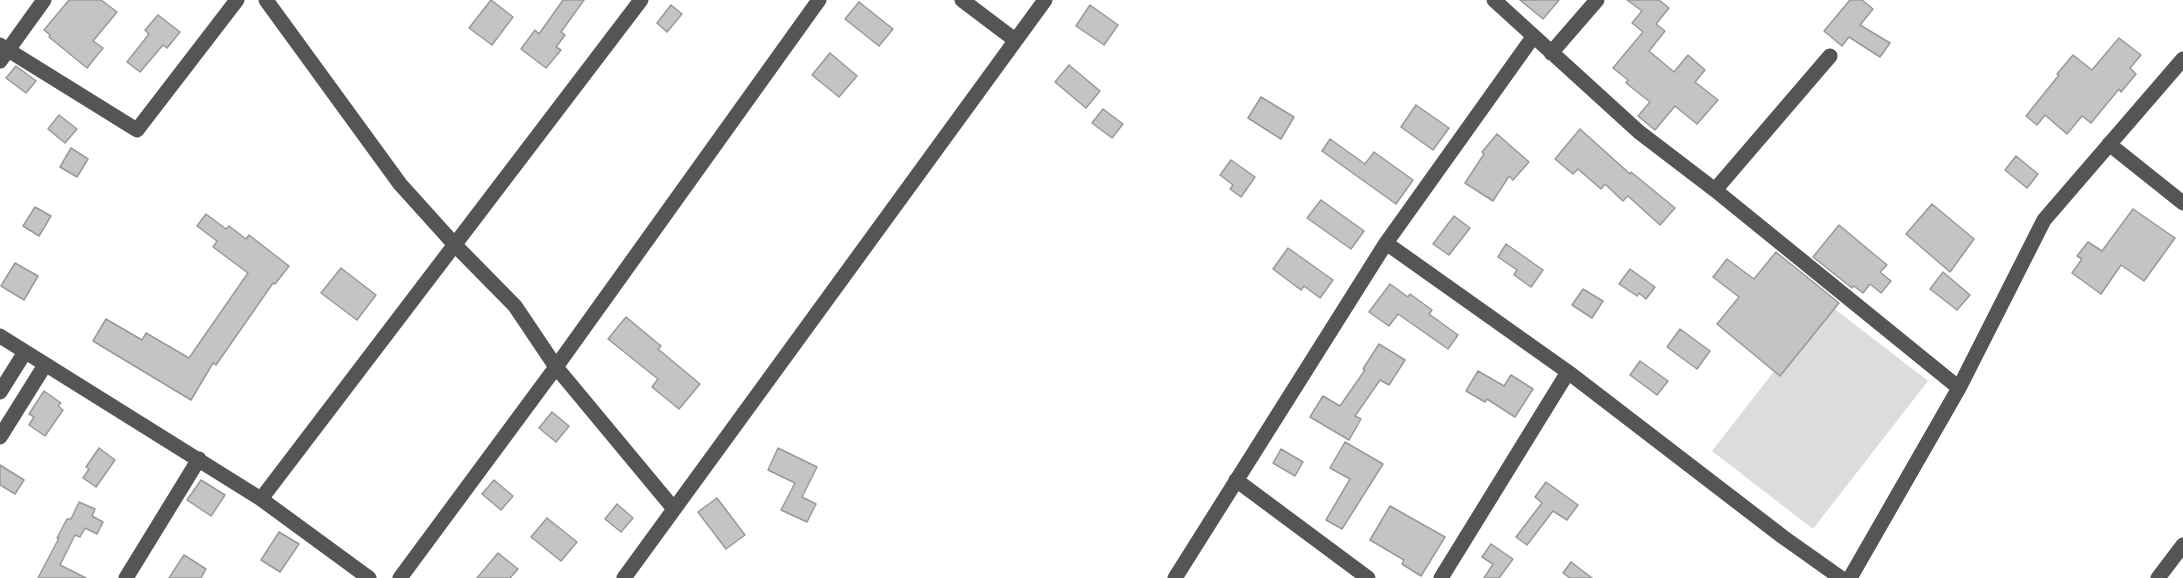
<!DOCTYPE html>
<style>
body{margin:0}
canvas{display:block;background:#fff}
</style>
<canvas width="2183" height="578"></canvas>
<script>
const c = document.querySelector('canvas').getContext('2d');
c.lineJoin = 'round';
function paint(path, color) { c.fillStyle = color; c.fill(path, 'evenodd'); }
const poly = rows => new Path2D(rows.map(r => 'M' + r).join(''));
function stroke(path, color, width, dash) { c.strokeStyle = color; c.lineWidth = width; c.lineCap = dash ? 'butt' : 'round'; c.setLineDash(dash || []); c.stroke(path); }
paint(poly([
 [1827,303,1928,381,1813,529,1712,451]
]), '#dcdcdc');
const building = poly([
 [69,0,101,0,117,12,93,41,103,48,87,68,49,37,50,35,44,30,69,0],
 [491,0,513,17,492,45,469,28,491,0],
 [563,0,584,0,561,32,565,35,556,47,561,50,546,68,521,49,535,30,539,34,563,0],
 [1520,0,1559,0,1543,19,1520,0],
 [1627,0,1659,0,1669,8,1656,24,1665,31,1649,51,1674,72,1688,55,1705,70,1695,82,1718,100,1697,124,1675,106,1655,130,1638,116,1650,102,1626,83,1628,80,1613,68,1643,32,1632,23,1642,11,1627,0],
 [1850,0,1862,0,1873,9,1860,25,1890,43,1880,57,1849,37,1842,46,1824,31,1850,0],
 [859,2,893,29,879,46,845,19,859,2],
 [671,5,682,14,667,32,657,23,671,5],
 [1090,5,1118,25,1104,45,1076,26,1090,5],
 [158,15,180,32,167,48,163,45,140,72,127,62,149,34,145,30,158,15],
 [2119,38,2141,55,2130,68,2136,74,2121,92,2119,89,2091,123,2082,116,2067,134,2045,115,2037,125,2026,116,2059,75,2057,74,2073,55,2092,70,2119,38],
 [830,53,857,76,839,97,812,75,830,53],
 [1069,65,1100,91,1086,108,1055,82,1069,65],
 [16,66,36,81,26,93,6,78,16,66],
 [1261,97,1294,117,1281,139,1248,118,1261,97],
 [1416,105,1449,128,1433,150,1401,127,1416,105],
 [1103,109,1123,124,1112,138,1092,123,1103,109],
 [59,115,77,129,65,143,48,129,59,115],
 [1580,129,1630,174,1631,172,1675,208,1660,225,1628,196,1623,201,1605,184,1601,189,1578,169,1573,174,1555,159,1580,129],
 [1497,134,1529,162,1513,180,1509,176,1493,201,1465,183,1484,154,1482,152,1497,134],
 [1330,139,1365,164,1374,152,1413,180,1396,204,1322,151,1330,139],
 [71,148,88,159,77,177,60,167,71,148],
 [2016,156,2038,174,2027,188,2005,170,2016,156],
 [1231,160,1255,177,1241,197,1230,189,1233,185,1220,175,1231,160],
 [1321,200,1364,231,1351,249,1307,218,1321,200],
 [1932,204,1974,239,1950,272,1906,234,1932,204],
 [35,207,51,216,39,236,23,226,35,207],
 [2133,209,2175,238,2144,281,2121,265,2101,294,2072,273,2082,259,2077,256,2088,242,2102,251,2133,209],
 [206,214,226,229,229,226,246,239,249,235,289,266,275,284,273,283,216,365,213,363,191,400,93,341,106,319,142,340,146,333,189,358,248,273,213,247,217,241,197,226,206,214],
 [1454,216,1470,228,1449,255,1433,244,1454,216],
 [1839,225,1887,265,1880,272,1891,281,1881,293,1870,284,1863,293,1854,286,1852,288,1813,257,1839,225],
 [1506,244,1543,270,1531,287,1514,275,1517,270,1498,257,1506,244],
 [1288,248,1333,280,1320,298,1304,286,1301,290,1273,269,1288,248],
 [1776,252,1839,303,1780,376,1717,324,1739,297,1713,277,1727,259,1754,279,1776,252],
 [15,263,38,276,24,300,1,286,15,263],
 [341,268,376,295,357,320,321,293,341,268],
 [1630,269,1655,287,1646,299,1639,293,1637,296,1619,284,1630,269],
 [1943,272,1970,295,1957,310,1930,289,1943,272],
 [1390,284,1408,297,1410,294,1432,310,1429,314,1458,335,1448,349,1398,314,1389,326,1369,312,1390,284],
 [1583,289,1603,301,1592,318,1572,305,1583,289],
 [626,317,661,346,658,349,700,384,679,409,652,387,658,379,608,339,626,317],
 [1680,329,1710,351,1697,369,1667,347,1680,329],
 [1379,344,1405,360,1389,385,1380,380,1355,416,1361,419,1349,440,1310,417,1323,396,1340,406,1365,370,1363,369,1379,344],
 [1640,361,1668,381,1657,395,1630,375,1640,361],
 [1478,371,1504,386,1511,375,1533,389,1515,417,1487,399,1485,402,1466,391,1478,371],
 [44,391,61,403,58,406,63,410,45,436,29,425,34,417,29,414,44,391],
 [552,412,569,426,556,442,539,428,552,412],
 [1345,442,1383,464,1342,529,1326,520,1350,479,1330,468,1345,442],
 [99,448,115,460,96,487,83,478,89,469,86,467,99,448],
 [778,448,817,467,802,497,816,504,807,522,781,510,795,483,768,470,778,448],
 [1281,449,1303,462,1295,476,1273,463,1281,449],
 [0,465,24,480,15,494,0,485,0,465],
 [201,480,225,495,211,516,187,500,201,480],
 [494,480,513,496,501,510,482,494,494,480],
 [1546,482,1578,505,1567,520,1553,511,1527,545,1516,537,1542,503,1535,497,1546,482],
 [717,498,745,535,726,549,698,512,717,498],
 [79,502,95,509,92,516,103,522,97,534,85,528,80,537,75,535,60,565,86,578,38,578,59,538,57,538,67,519,71,519,79,502],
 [617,504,633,518,621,532,605,519,617,504],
 [1390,506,1445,537,1421,576,1402,564,1404,560,1370,540,1390,506],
 [547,518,577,542,561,561,531,537,547,518],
 [279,532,299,544,280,572,261,560,279,532],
 [1491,544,1513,559,1499,578,1484,578,1493,564,1482,557,1491,544],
 [498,553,518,569,510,578,477,578,498,553],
 [184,555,206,569,201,578,169,578,184,555],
 [1571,562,1592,578,1570,578,1563,573,1571,562]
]);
paint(building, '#c4c4c4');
stroke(building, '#999', 1.5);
stroke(poly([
 [266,0,400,184,455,245,515,306,556,367,674,509],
 [962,0,1015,40],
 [1494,0,1639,132,1715,190,1959,388],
 [0,45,137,130,237,0],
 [1551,53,1597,0],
 [0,61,44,0],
 [2109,144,2183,203],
 [1715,190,1830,56],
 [1386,243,1568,372,1783,537,1841,578],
 [0,336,261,499,369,578],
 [0,392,25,352],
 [0,437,45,365],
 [1236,480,1368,578],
 [261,499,641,0],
 [126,578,199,459],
 [400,578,556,367,819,0],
 [624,578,1045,0],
 [1175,578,1386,243,1533,37],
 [1441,578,1568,372],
 [1850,578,1959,388,2044,220,2183,59],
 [2158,578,2183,545]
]), '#555', 15);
</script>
